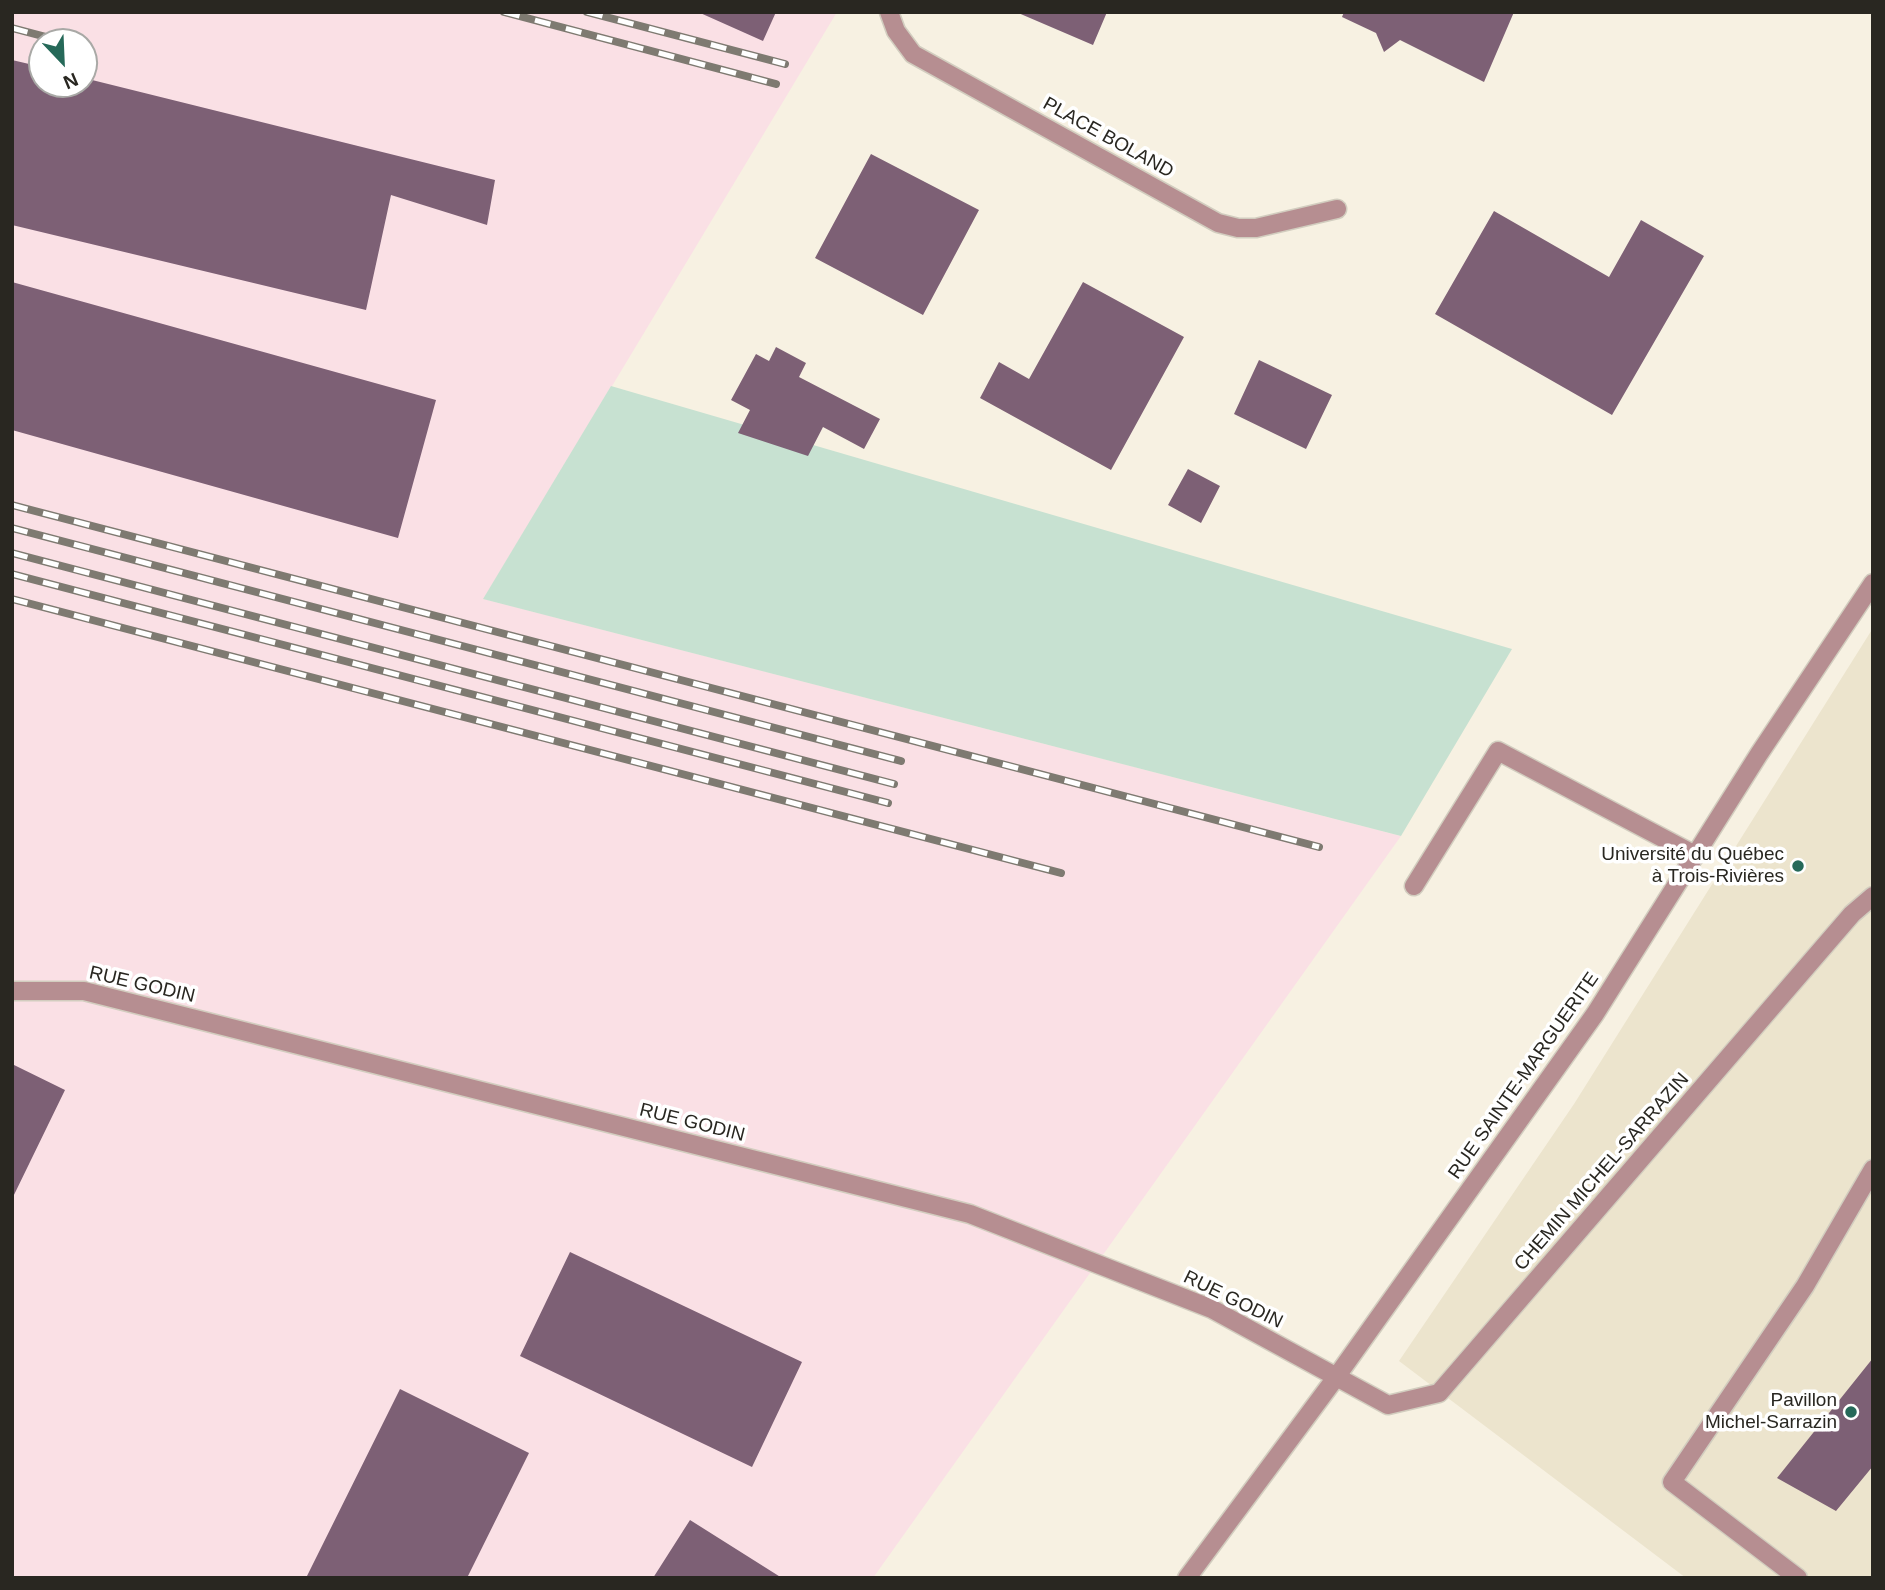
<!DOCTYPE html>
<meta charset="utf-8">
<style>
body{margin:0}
#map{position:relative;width:1885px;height:1590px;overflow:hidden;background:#f7f1e2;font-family:Arial,sans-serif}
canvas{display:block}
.frame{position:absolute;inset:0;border:14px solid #292721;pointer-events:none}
.north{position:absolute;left:28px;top:28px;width:70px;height:70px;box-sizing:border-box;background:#fff;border:2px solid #a9a9a6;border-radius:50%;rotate:157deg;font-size:19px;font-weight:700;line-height:28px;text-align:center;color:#292721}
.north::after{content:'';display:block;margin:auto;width:24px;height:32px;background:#266959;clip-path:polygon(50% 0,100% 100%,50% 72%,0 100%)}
</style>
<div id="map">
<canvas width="1885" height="1590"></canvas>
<div class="frame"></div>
<div class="north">N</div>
</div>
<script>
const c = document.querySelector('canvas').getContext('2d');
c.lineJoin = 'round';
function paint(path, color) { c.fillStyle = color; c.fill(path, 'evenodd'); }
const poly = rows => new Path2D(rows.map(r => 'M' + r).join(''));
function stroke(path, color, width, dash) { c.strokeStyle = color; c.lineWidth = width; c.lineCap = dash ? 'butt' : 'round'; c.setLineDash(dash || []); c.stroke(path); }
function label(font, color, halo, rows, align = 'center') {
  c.font = font + ' Arial,sans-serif'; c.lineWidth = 7; c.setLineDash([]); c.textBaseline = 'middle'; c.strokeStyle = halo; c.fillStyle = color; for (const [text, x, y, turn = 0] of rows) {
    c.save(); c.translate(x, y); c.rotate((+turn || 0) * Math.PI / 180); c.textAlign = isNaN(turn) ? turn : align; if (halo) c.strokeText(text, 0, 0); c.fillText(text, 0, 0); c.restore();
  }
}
paint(poly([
 [1873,628,1873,1578,1686,1578,1399,1361,1574,1104]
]), '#ece4cd');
paint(poly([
 [12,12,837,12,484,599,1401,836,873,1578,12,1578],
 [42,42,84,42,84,84,42,84]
]), '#fae0e5');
paint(poly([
 [611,386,1512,649,1401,836,483,599]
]), '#c7e1d1');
paint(poly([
 [698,12,776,12,763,41],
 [1016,12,1107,12,1093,45],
 [1344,12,1514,12,1484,82,1400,40,1384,52,1376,33,1342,17],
 [12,60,42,67,42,84,84,84,84,78,495,180,487,225,391,195,366,310,12,225],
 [871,154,979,210,923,315,815,258],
 [1494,211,1609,277,1641,220,1704,256,1612,415,1435,314],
 [12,282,436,400,398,538,12,430],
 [1083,282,1184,337,1111,470,980,398,999,362,1029,379],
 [776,347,806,363,799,377,880,419,864,449,823,427,808,456,738,433,750,410,731,400,756,354,769,361],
 [1259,360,1332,395,1306,449,1234,414],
 [1188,469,1220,486,1201,523,1168,505],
 [12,1064,65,1090,12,1199],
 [570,1252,802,1362,752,1467,520,1356],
 [1873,1358,1873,1466,1836,1511,1777,1478],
 [400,1389,529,1453,467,1578,306,1578],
 [690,1520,782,1578,653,1578]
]), '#7d6075');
const minor = poly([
 [889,12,896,31,913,54,1218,223,1238,228,1256,228,1337,209],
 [1414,886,1498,751,1695,855],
 [12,991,84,991,970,1214,1212,1309,1388,1405,1439,1393,1852,914,1873,896],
 [1187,1578,1337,1376,1595,1014,1759,754,1873,583],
 [1798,1578,1672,1482,1805,1286,1873,1169]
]);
stroke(minor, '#d2cdbf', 21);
stroke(minor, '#b68e91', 18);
const rail = poly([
 [504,12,776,84],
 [587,12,785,64],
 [12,28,50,38],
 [12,505,1319,847],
 [12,528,901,761],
 [12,553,894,784],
 [12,574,888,803],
 [12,599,1061,873]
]);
stroke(rail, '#7e7a71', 8);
stroke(rail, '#fff', 5, [16]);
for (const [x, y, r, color] of [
 [1798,866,7,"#266959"],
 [1851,1412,7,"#266959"]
]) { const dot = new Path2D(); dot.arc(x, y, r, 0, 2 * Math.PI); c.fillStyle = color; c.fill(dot); stroke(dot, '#fff', 2.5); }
label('19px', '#292721', '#fff', [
 ["PLACE BOLAND",1108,138,29],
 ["RUE GODIN",142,985,13],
 ["RUE SAINTE-MARGUERITE",1524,1076,-55],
 ["RUE GODIN",692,1123,14],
 ["CHEMIN MICHEL-SARRAZIN",1602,1172,-49],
 ["RUE GODIN",1233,1300,26]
]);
label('19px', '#292721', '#fff', [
 ["Université du Québec",1784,855],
 ["à Trois-Rivières",1784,877],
 ["Pavillon",1837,1401],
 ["Michel-Sarrazin",1837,1423]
], 'right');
</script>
